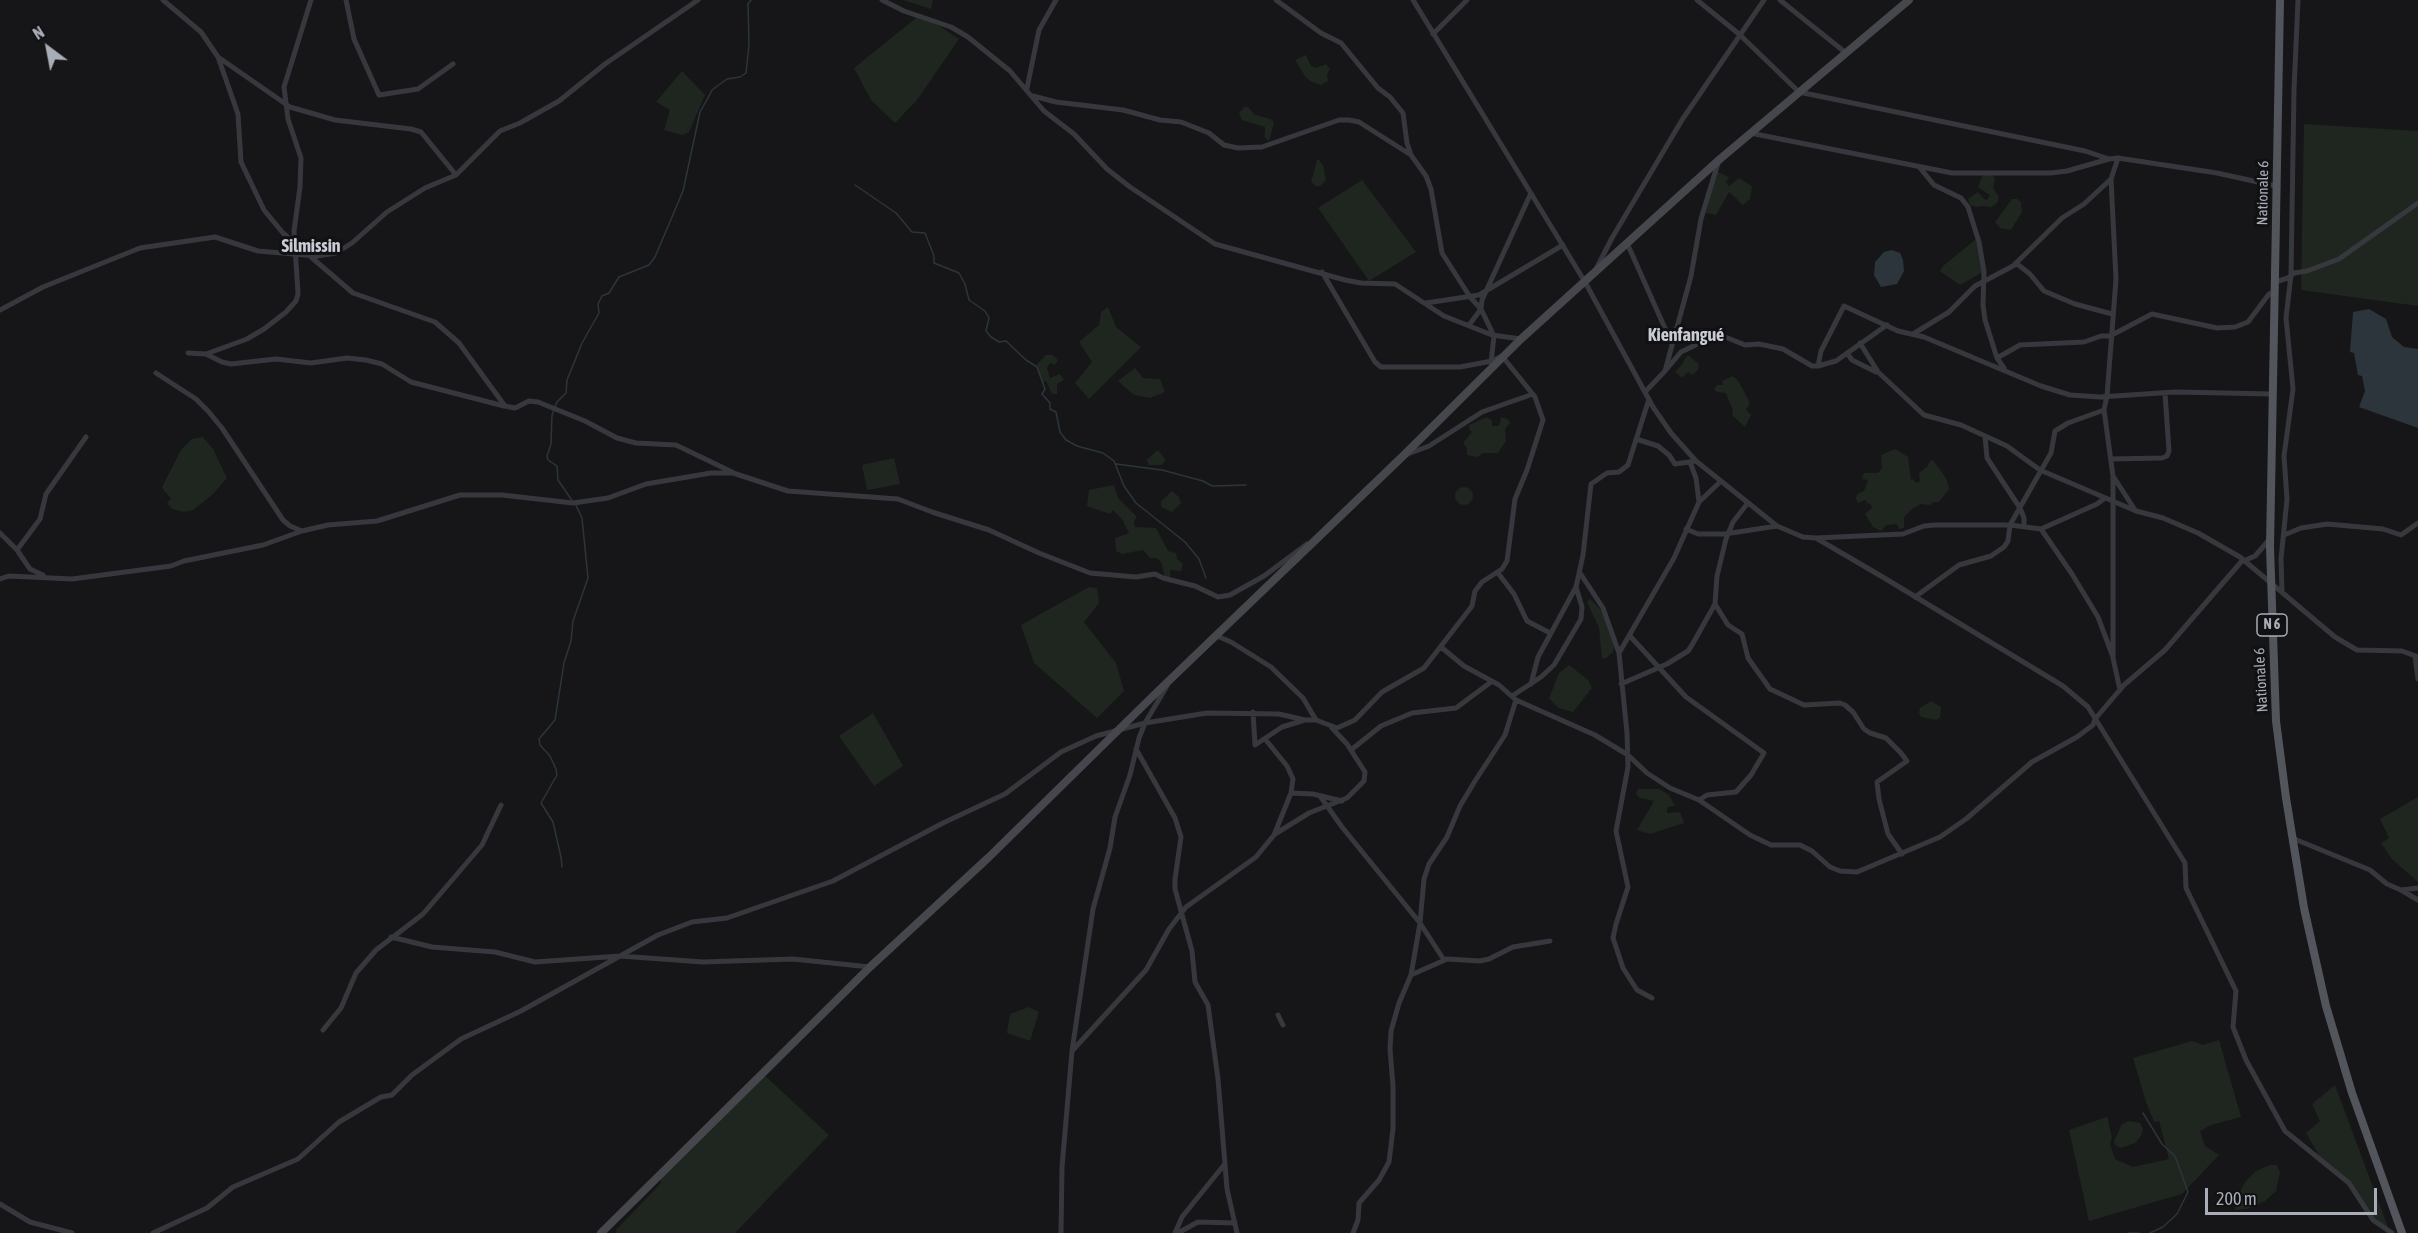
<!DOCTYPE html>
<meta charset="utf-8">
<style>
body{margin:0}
#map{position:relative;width:2418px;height:1233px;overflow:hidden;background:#161618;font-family:"Asap Condensed",sans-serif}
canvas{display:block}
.north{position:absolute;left:18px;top:18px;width:60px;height:60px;-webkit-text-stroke:4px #111113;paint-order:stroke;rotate:328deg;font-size:16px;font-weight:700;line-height:24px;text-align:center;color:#a8adb8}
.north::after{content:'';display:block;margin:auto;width:21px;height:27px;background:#a8adb8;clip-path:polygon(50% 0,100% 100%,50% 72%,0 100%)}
.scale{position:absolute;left:2205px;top:1188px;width:172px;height:27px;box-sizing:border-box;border:3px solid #a8adb8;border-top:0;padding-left:8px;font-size:18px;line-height:21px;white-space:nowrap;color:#a8adb8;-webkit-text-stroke:4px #111113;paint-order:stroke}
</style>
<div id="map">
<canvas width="2418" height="1233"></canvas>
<div class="north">N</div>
<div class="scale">200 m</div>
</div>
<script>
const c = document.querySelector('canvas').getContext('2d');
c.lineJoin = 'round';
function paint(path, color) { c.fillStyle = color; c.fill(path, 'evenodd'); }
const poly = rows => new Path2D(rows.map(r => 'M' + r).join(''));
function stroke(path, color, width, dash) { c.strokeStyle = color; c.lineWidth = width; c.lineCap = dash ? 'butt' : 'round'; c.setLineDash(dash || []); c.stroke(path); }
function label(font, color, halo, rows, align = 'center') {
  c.font = font + ' "Asap Condensed",sans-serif'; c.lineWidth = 6; c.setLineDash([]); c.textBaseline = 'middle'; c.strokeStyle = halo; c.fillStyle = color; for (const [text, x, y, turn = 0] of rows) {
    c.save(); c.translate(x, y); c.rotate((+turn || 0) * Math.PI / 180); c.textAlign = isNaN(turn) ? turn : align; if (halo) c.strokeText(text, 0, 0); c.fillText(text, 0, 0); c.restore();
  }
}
paint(poly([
 [903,0,933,0,931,9],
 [921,14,959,39,917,100,895,123,871,100,854,68],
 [1306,55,1311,66,1316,68,1326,64,1330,69,1327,75,1328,81,1321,85,1310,81,1305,76,1295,60],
 [682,71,705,95,689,132,682,135,664,130,670,110,656,102],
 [1244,107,1248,107,1255,115,1271,119,1274,123,1269,141,1265,138,1265,127,1242,120,1239,113],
 [2304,124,2418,131,2418,306,2301,290],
 [1317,160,1319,160,1323,165,1326,180,1320,186,1316,186,1311,182],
 [1716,171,1729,177,1726,182,1729,186,1739,178,1752,186,1750,199,1743,205,1729,192,1716,215,1706,213],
 [1983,174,1992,174,1995,178,1993,188,1999,197,1997,203,1991,207,1982,206,1976,207,1970,205,1968,199,1978,192,1984,199,1987,200,1990,195,1978,187],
 [1362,180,1416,252,1369,281,1318,208],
 [2012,199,2017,199,2021,202,2022,212,2011,230,2000,228,1995,222],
 [1976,239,1983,272,1960,285,1940,271,1943,266],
 [1108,307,1116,327,1141,347,1089,399,1075,383,1092,362,1079,342,1099,325,1101,312],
 [1046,355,1052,355,1058,360,1055,365,1050,363,1047,368,1050,378,1060,374,1064,380,1057,384,1057,394,1052,394,1046,381,1042,382,1038,373,1037,364],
 [1688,355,1699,364,1698,370,1692,375,1688,372,1682,378,1675,372,1684,362,1684,360],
 [1135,368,1143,378,1160,379,1165,392,1150,398,1134,395,1118,381],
 [1733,376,1739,382,1750,403,1746,410,1751,415,1745,427,1732,415,1733,411,1726,393,1717,392,1714,389,1717,385,1723,385,1722,381],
 [1487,417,1492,421,1492,426,1499,426,1501,417,1508,419,1510,423,1505,429,1506,441,1498,453,1482,453,1478,457,1467,455,1467,448,1463,443,1472,432,1469,429,1469,425],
 [203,437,213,449,227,478,212,495,193,510,184,512,172,509,167,503,171,498,164,491,162,487,181,450,192,439],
 [1895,449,1908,457,1911,480,1913,479,1916,483,1920,481,1919,473,1928,466,1930,461,1933,460,1946,478,1949,489,1939,502,1933,502,1930,505,1921,504,1912,509,1904,517,1904,528,1899,529,1897,524,1886,525,1881,531,1873,527,1865,514,1872,508,1870,503,1868,504,1865,500,1858,503,1856,498,1857,494,1864,491,1868,480,1862,479,1864,473,1878,473,1882,468,1881,455],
 [1158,450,1166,460,1161,465,1149,465,1146,460],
 [894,458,900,484,867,490,862,465],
 [1114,485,1118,498,1137,517,1134,521,1135,527,1156,528,1168,551,1176,553,1177,559,1183,564,1181,571,1170,570,1170,577,1165,578,1161,562,1157,558,1150,558,1143,550,1122,554,1116,551,1115,538,1129,533,1122,519,1113,510,1110,514,1087,506,1089,490],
 '1455 496a9 9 0 1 1 18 0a9 9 0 1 1-18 0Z',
 [1172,491,1179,497,1181,503,1172,512,1161,507,1161,501],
 [1089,587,1097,588,1099,603,1084,622,1116,663,1124,691,1097,718,1034,663,1021,625],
 [1590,599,1602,611,1614,645,1613,652,1606,658,1602,659,1599,628,1587,602],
 [1569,665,1588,680,1592,688,1573,712,1558,708,1549,698,1559,673],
 [1931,701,1941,707,1940,718,1936,720,1921,717,1919,713,1920,708],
 [873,713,903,766,874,786,839,736],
 [1638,789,1659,789,1669,795,1675,806,1667,807,1667,813,1680,812,1684,823,1650,834,1637,830,1654,801,1640,798,1636,794],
 [2418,797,2418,882,2392,859,2381,843,2389,838,2380,819],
 [1029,1007,1039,1012,1030,1041,1007,1033,1010,1014],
 [2219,1040,2241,1117,2211,1125,2200,1131,2205,1146,2219,1155,2182,1194,2089,1221,2069,1130,2107,1117,2112,1137,2110,1144,2115,1159,2133,1167,2169,1159,2159,1121,2154,1122,2146,1102,2133,1058,2192,1041,2203,1045],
 [762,1073,829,1135,735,1233,617,1233,616,1230,661,1183,660,1175],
 [2335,1085,2389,1230,2373,1220,2349,1183,2323,1162,2306,1133,2320,1121,2312,1104],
 [2129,1121,2140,1123,2143,1129,2141,1136,2135,1143,2121,1148,2115,1145,2114,1141,2122,1124],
 [2270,1165,2277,1165,2280,1172,2276,1191,2265,1201,2247,1209,2235,1210,2238,1195,2246,1181,2256,1171]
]), '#1e261f');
paint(poly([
 [1892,250,1900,253,1903,260,1904,271,1897,284,1881,287,1874,275,1875,262,1884,252],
 [2369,309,2386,319,2392,337,2404,347,2418,349,2418,428,2359,407,2365,391,2362,376,2358,375,2354,353,2350,352,2353,312]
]), '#2c353c');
stroke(poly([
 [855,185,896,213,912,232,925,233,934,256,934,263,959,273,965,284,969,300,985,311,989,318,986,331,991,337,999,342,1006,341,1026,360,1037,367,1045,389,1042,394,1050,403,1050,409,1056,412,1060,432,1066,440,1077,446,1103,453,1114,461,1124,486,1136,503,1185,542,1199,559,1206,578],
 [1116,464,1162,470,1203,481,1212,486,1246,485],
 [573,502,558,480,557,466,548,460,547,456,551,444,552,415,557,402,566,393,567,380,572,368,582,343,599,313,598,304,602,296,609,293,619,277,649,265,655,257,683,191,700,112,709,96,712,90,727,79,740,77,746,73,749,45,748,4,751,0],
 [562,867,561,857,553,822,541,803,557,775,556,769,550,756,540,745,539,739,555,720,564,663,571,641,573,621,588,578,582,518,576,505],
 [2143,1113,2162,1144,2175,1156,2188,1192,2177,1214,2163,1227,2150,1233],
 [2128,1233,2139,1233]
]), '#2c353c', 1.5);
stroke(poly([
 [163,0,201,32,218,57,238,114,241,162,264,210,283,233,353,293,435,322,459,343,505,406,515,408,529,401,538,402,585,421,617,438,636,443,676,445,732,472],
 [346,0,354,39,379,95,418,89,453,64],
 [882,0,904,11,951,27,968,37,1010,71,1044,111,1074,134,1107,169,1130,187,1215,244,1345,280,1361,283,1395,284,1444,316,1492,335,1521,339],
 [1276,0,1321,33,1341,43,1378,88,1390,97,1403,113,1407,143,1411,155,1426,176,1431,189,1442,253,1470,297,1481,309,1469,325],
 [1413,0,1585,282,1653,407,1671,433,1696,461,1777,526,1803,537,1816,538,1886,579,2063,686,2088,707,2185,863,2186,888,2236,991,2233,1027,2246,1060,2285,1131,2349,1183,2373,1220,2392,1233],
 [1697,0,1739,34,1799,92,2085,151,2109,159],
 [1780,0,1846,53],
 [1433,34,1467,0],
 [218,57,290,107,335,120,411,129,421,132,456,175],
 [1027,88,1039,30,1056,0],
 [1033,96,1056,102,1123,110,1160,120,1181,122,1209,133,1224,145,1238,148,1262,147,1339,120,1349,120,1359,122,1411,155],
 [1750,133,1952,173,2051,173,2067,171,2109,159,2118,158,2217,173,2276,186],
 [1920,168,1934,185,1961,198,1968,207,1979,242,1984,272,1983,305,1985,320,1997,358,2004,368],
 [2111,179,2116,279,2107,396,2104,410,2113,476,2113,658,2120,690],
 [1627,243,1672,344],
 [2016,263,2030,274,2044,291,2075,304,2112,314],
 [1595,271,1612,238,1682,120,1764,0],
 [2275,282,2288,278,2294,273,2307,271,2339,259,2418,203],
 [1426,303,1479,295,1563,245],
 [0,310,43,287,140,248,215,237,258,251,317,256,336,253,352,243,387,212,425,188,456,175,500,131,520,123,559,101,605,64,698,0],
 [1913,334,1949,312,1975,286,2013,266,2062,218,2084,204,2111,179,2118,158],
 [1860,343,1878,372,1924,415,1961,425,2007,446,2040,470,2136,511,2163,518,2198,533,2240,557,2335,637,2357,650,2402,651,2418,657],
 [188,353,206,354,222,362,231,364,276,359,311,363,347,358,366,360,382,364,411,382,504,406],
 [1847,353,1852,360,1876,372],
 [206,354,247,339,264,329,286,312,296,301,298,294,294,231,300,187,301,158,288,119,284,87,311,0],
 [1997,358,2020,345,2084,342,2101,336,2110,336,2152,314,2217,328,2235,327,2248,322,2269,294,2274,292],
 [1491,363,1494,336,1481,309,1482,300,1531,193],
 [1818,366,1821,351,1844,306,1898,331,1924,337,2041,386,2070,395,2100,397,2175,392,2272,394],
 [1665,371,1681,352,1718,334,1745,345,1759,344,1783,349,1812,366,1818,366,1836,361,1887,325],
 [156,373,196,399,208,411,222,428,283,520,290,526,302,531],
 [1645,392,1665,371,1691,276,1701,219,1718,163],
 [1985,436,1987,458,2020,508,2024,518,2024,527],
 [1636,439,1658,446,1669,455,1675,464,1696,461],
 [1405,455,1429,446,1482,412,1533,394],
 [2111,459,2162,458,2167,456,2169,451,2165,393],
 [1690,462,1696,478,1699,502],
 [2113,476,2135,510],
 [1686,529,1698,534,1725,534,1777,526],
 [2041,529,2072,574,2098,617,2113,657],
 [0,533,17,550,30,569,43,575],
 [2284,535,2301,528,2327,524,2383,529,2401,535,2418,523],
 [1816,538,1903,534,1924,526,1935,525,2010,525,2041,529,2097,504,2105,498],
 [17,550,40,519,46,494,86,437],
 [1498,573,1514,594,1527,621,1550,633],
 [1580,573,1603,608,1619,653,1627,733,1628,767,1616,831,1628,887,1616,924,1613,938,1623,968,1637,990,1652,998],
 [0,579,9,576,72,579,171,566,184,561,263,545,302,531,328,525,377,521,460,495,502,495,573,503,608,498,646,484,711,473,733,473,788,491,898,499,932,512,989,530,1039,553,1090,573,1136,577,1155,574,1163,578,1195,586,1218,597,1230,595,1264,576,1307,544],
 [2282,591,2281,559,2287,499,2284,456,2293,389,2286,318,2291,275,2294,90,2298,0],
 [1915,597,1959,565,1991,556,2004,547,2008,541,2010,525,2051,453,2055,431,2068,423,2104,410],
 [1715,604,1728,625,1742,634,1748,658,1770,689,1804,705,1840,703,1845,705,1853,712,1864,729,1870,733,1886,738,1901,753,1907,761,1877,782,1879,799,1888,834,1902,854],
 [1217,636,1231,642,1271,667,1303,698,1316,720],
 [1630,636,1686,697,1764,753,1751,775,1736,792,1707,795,1699,800],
 [1441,647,1464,666,1499,685,1516,700,1595,735,1628,755,1647,773,1670,788,1699,800,1750,835,1771,845,1800,845,1812,851,1830,867,1840,871,1857,872,1940,837,1966,819,2032,762,2077,737,2093,725,2095,719,2124,685,2165,650,2241,562,2255,556,2269,540],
 [1619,653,1674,558,1699,502,1721,481],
 [2415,656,2418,679],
 [1531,684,1538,657,1576,587],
 [1621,684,1667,664,1688,651,1692,645,1715,604,1717,576,1726,539,1733,522,1747,504],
 [1512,696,1541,677,1554,665,1581,619,1582,607,1576,587,1583,555,1591,484,1607,473,1619,472,1628,465,1649,399],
 [1253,712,1255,745,1282,727,1305,720,1316,720,1337,728,1355,720,1382,692,1424,668,1472,606,1475,591,1482,582,1502,569,1507,561,1515,499,1527,470,1543,420,1535,397,1502,356,1492,361,1460,367,1381,367,1375,362,1322,272],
 [1136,749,1175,818,1181,837,1175,879,1175,889,1192,951,1195,982,1208,1005,1218,1079,1227,1189,1237,1233],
 [1351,750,1381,726,1412,713,1456,708,1491,682],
 [1291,793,1313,794,1342,801],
 [1320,796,1342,827,1420,923,1444,960],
 [1275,834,1309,813,1347,798,1364,781,1365,772,1347,744,1332,728],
 [2292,838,2370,870,2387,884,2401,890,2418,888],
 [2401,890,2418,900],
 [391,937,432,947,495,952,535,962,620,956,658,935,692,922,727,918,833,881,943,823,1005,794,1061,752,1096,736,1145,723,1207,713,1279,714,1305,720],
 [1411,975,1447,959,1480,961,1489,959,1513,947,1550,941],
 [1278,1015,1283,1025],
 [323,1030,341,1008,356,973,376,950,423,914,482,845,501,805],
 [1072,1051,1146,970,1169,929,1186,907,1256,857,1274,835,1291,793,1293,779,1287,766,1265,739],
 [0,1204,30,1222,72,1233],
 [153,1233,207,1208,233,1187,298,1159,339,1122,381,1097,392,1095,412,1075,461,1039,521,1011,620,956,703,962,793,959,870,967],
 [1061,1233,1062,1167,1072,1051,1093,909,1110,848,1115,817,1130,775,1139,738,1145,723,1167,686],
 [1175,1233,1182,1217,1224,1165],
 [1178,1233,1198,1222,1235,1223],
 [1353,1233,1358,1220,1359,1203,1379,1180,1389,1162,1393,1129,1393,1086,1390,1049,1391,1031,1399,1003,1411,975,1420,923,1424,879,1429,864,1447,837,1460,806,1475,781,1505,735,1516,700]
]), '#37383d', 5);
stroke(poly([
 [601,1233,870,967,988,858,1153,696,1403,456,1521,339,1720,159,1909,0]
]), '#45474d', 8);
stroke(poly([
 [2280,0,2270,547,2276,721,2286,798,2304,908,2326,1006,2352,1093,2402,1233]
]), '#53555c', 8);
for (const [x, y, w] of [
 [2272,625,30]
]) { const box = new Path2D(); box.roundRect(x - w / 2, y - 11, w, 22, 4.5); c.fillStyle = '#111113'; c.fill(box); stroke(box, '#a8adb8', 1.5); }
label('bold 14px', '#a8adb8', null, [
 ["N 6",2272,625]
]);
label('15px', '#a8adb8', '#111113', [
 ["Nationale 6",2263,193,-89],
 ["Nationale 6",2261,680,-93]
]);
label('bold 18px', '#c9ccd4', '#111113', [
 ["Silmissin",311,246],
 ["Kienfangué",1686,335]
]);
</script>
